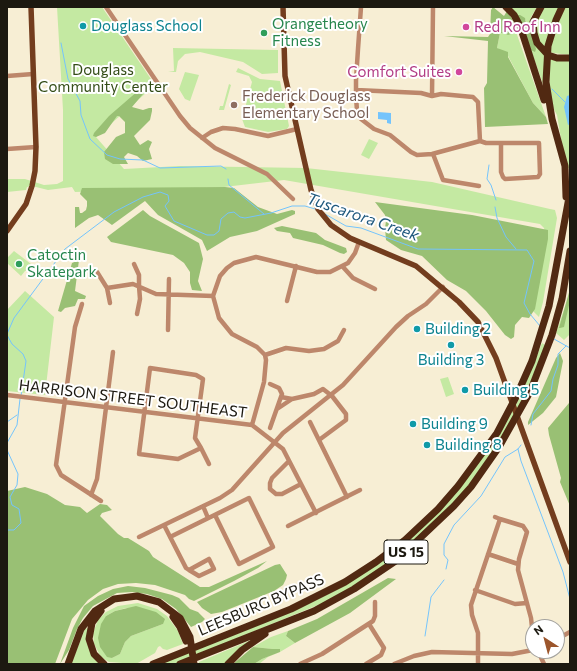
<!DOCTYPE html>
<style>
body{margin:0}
#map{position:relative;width:577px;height:671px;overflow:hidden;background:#f7eed4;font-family:Commissioner,sans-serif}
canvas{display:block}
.frame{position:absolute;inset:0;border:8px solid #1c1910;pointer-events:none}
.north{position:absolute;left:525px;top:619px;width:40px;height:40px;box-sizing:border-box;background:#fff;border:1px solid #a4a39f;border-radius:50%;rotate:324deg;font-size:11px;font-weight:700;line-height:16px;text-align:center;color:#1c1910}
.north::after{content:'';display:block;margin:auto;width:14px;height:18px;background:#9c562c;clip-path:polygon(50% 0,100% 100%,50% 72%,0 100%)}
</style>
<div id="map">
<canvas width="577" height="671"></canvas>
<div class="frame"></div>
<div class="north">N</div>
</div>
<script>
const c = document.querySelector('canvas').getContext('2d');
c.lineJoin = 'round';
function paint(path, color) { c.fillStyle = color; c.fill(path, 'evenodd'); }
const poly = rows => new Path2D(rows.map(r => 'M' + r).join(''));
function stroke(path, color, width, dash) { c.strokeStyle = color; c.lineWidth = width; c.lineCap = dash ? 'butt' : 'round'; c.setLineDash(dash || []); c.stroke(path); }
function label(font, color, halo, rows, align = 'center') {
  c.font = font + ' Commissioner,sans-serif'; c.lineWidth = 4; c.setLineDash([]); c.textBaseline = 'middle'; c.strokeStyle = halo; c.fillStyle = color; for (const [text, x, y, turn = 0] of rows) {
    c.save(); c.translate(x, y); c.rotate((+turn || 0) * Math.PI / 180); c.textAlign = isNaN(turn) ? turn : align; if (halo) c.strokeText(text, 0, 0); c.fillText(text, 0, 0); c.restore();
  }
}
paint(poly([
 [57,7,102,7,155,85,96,137,124,169,180,166,306,168,432,182,550,209,555,210,557,218,543,302,539,317,529,307,545,232,544,228,540,224,284,180,224,187,75,192,72,187,48,190,32,186,27,187,26,190,7,192,7,179,25,179,44,185,57,184,63,181,63,110],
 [511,7,537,7,531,17,529,29,527,28,526,20,517,15],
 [544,7,570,7,570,55,553,53,545,49,538,39,535,25],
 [515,29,546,117,533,103,507,54,497,48,500,33,514,33],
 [534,43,544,54,544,87,531,50],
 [173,48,278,50,278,73,262,74,243,62,200,52,185,54,178,61,176,72,168,72,174,71],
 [549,58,570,60,570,168,566,168,557,115,550,102],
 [238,68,260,79,280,81,289,126,287,129,268,132,245,127,242,119,252,82,249,76,236,72],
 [185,72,199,75,190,101,185,99,179,89],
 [229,84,231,85,224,110,219,110,220,106,223,106],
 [369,139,378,143,369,159,361,155],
 [14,251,31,264,32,269,25,271,21,276,7,263,7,258],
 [25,291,54,317,45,395,7,391,7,310],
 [570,292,570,334,564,340,556,333],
 [542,343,545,345,526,393,500,441,464,491,412,544,380,569,330,600,175,664,160,664,289,613,328,594,344,586,414,534,505,425,522,393],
 [448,377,454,394,446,397,440,379],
 [138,603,157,609,167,616,178,631,183,644,167,650,163,649,160,646,158,647,155,653,136,664,109,662,101,657,94,644,93,633,98,620,106,612,118,606],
 [126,608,163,624,131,636,125,642,120,654,112,658,106,616,115,611],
 [88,628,100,664,71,664,85,629],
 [288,631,286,636,295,643,280,652,268,657,259,664,254,664,262,659,280,652,273,649,253,647,271,637],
 [251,640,224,664,199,664,199,662]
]), '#c4e9a2');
paint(poly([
 [493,7,504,16,507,11,516,25,514,33,508,35,504,33,500,33,497,48,508,52,508,57,533,103,546,117,548,124,485,127,484,88,487,83,488,41,444,36,488,37,490,34,491,10],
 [517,15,520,15,525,18,527,28,530,30,536,49,535,52,531,50],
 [139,90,143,94,132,107,143,110,149,108,152,108,152,111,150,120,134,136,140,145,148,140,152,142,149,149,152,159,143,161,137,156,128,153,124,157,128,164,113,164,105,159,104,152,116,137,125,133,125,122,119,116,117,116,105,133,96,137,93,136,94,133,109,116],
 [225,187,234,188,258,207,277,214,292,210,295,211,295,214,257,231,230,237,207,251,202,240,158,215,145,201,112,225,98,215,89,218,75,228,75,207,79,207,80,213,82,213,86,210,87,206,87,201,80,194,82,188],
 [375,202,472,215,548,230,548,239,535,309,529,318,522,317,515,325,514,337,511,339,505,335,486,311,466,291,447,280,422,256,401,250,386,240,385,228,386,221,385,215],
 [143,210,150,216,199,243,203,259,198,281,202,291,192,290,190,283,190,272,184,263,173,255,111,242,107,237],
 [282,226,316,233,325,240,346,248,347,252,344,254,340,253,323,245,293,238,290,233,277,231,274,228],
 [79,260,75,291,86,296,85,299,78,299,75,306,65,308,61,312,58,311,72,263],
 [570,289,570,301,564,327,560,328,559,328],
 [560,353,563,361,556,397,543,413,528,425,528,422,556,358],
 [570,388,570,506,560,482,561,478,549,435,548,428,569,403],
 [25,487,47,494,65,505,80,507,87,513,100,504,107,505,112,510,102,513,100,516,118,534,124,538,128,538,149,551,153,557,200,587,209,587,267,561,258,568,234,581,194,601,189,599,185,595,155,585,136,583,118,584,103,589,88,600,72,619,55,664,7,664,7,491],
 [280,564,287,575,286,579,283,585,274,591,222,612,211,614,202,608,197,602,275,565],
 [388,578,396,579,350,613,295,643,286,636,288,631,317,619],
 [128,586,145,588,172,595,179,598,190,609,198,612,205,619,202,622,191,627,176,609,162,599,147,594,132,592,117,593,93,606,83,618,77,629,69,650,60,664,73,628,84,606,98,596,113,589],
 [136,606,156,612,165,619,163,624,131,636,125,642,120,654,112,658,107,657,100,647,98,638,101,624,106,616,115,611],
 [253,647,273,649,280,649,280,652,262,659,254,664,233,664]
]), '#99c074');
paint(poly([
 [570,95,570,124,568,125,564,107,567,96],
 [378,112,391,113,391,124,387,123,387,120,378,119]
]), '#74c4fc');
stroke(poly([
 [61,43,68,79,80,101,81,115,90,139,107,155,120,159,143,160,160,168,221,166,226,169],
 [552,89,565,102],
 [489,165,487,179,491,185,496,200],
 [228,179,229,185,264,214],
 [495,207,497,218,506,237,516,249],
 [325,214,346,226,361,228,418,249,527,250,534,261,524,303,530,314,540,326],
 [7,334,14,318,65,249,114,212,143,197,160,192,168,195,169,201,165,206,174,221,207,235,214,235,219,231,221,219,228,213,234,212,240,217,245,218,271,213,292,206,305,206,315,209],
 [7,335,12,344,23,354,26,361,21,396],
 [554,339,570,348],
 [7,422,17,415],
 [531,425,533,414,551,391,553,379,558,365,558,354,566,346],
 [7,443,17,425,20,399],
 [518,449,521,461,563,572,570,599],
 [7,450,18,474,17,485,10,497,12,505,19,509,21,523,14,530,7,530],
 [446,569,448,560,444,555,444,544,454,525,481,496,505,457,518,449,521,445],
 [425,636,431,597,444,580]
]), '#74c4fc', 1);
stroke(poly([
 [106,7,180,116,190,128,215,148,267,174,293,199],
 [7,76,33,74],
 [356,90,421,93,432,96,441,94,473,97,478,102,480,141,432,154,417,155,411,152,390,135,374,129,361,119,357,111,356,96,356,80,358,49,361,7],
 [432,96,433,7],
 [202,138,211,132,223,128,235,129,268,136,297,129],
 [480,141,486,143,539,143,540,174,538,177,505,179,503,177,501,172,501,143],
 [7,149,36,147],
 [433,154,443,180,479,186],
 [134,264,139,275,139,286,140,299,137,314],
 [343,267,353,278,375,289],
 [97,272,107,288,110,303],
 [107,288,133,284,156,294,213,296],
 [287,301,296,266],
 [82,304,75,327,56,465,61,475,101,501],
 [168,330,169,279],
 [265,355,286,348,309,351,324,349,338,341,344,330],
 [270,384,279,388,282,394,270,428],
 [7,395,252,425,283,449,316,513],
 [281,397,292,399,314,394,323,389,332,396,346,414,346,420,319,440],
 [277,409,292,399],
 [310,422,347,497],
 [252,425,264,382,266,360,265,355,257,347,232,334,219,318,213,296,220,276,227,268,234,263,256,257,317,272,330,272,348,263,355,253,359,242],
 [201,448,178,459,139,454,150,368,196,375,203,379,195,438,201,448,209,464],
 [289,461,272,478,270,483,270,489,276,494,282,494,301,484],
 [91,495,97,479,113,352],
 [203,506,208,518],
 [495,517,500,519],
 [164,525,186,568,189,570],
 [288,526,360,490],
 [139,537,220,498,232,490,283,433,343,385,396,327,408,316,426,304,443,287],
 [170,537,249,498,273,547,239,564,215,515],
 [488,554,518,564],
 [209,559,214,569,199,576,189,570,209,559],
 [475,590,515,604,527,603],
 [557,639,570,632],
 [538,651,544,664],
 [300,664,322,654,373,621,375,616,375,602],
 [366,664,381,655,384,648,369,624],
 [394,664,414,656,432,652,512,654,533,650],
 [478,664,478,633,472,615,471,605,500,519,523,526,527,532,519,559,518,570,531,618,533,636]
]), '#bd876b', 4.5);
stroke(poly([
 [283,7,285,76,311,190,318,209,331,225,350,238,416,266,459,302,478,322,496,358,570,562],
 [7,231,26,204,32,186,35,171,36,147,31,7]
]), '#733d1e', 5.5);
stroke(poly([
 [506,7,514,15,520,26,544,100],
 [541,7,533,22,534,33,537,43,548,55,557,58,570,58],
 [562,7,556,20,548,46,546,82,552,119,565,166,566,197],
 [101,611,92,623,89,639,94,654,104,664],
 [173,617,180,627,186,641],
 [68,664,81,629,95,611,114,599,137,596,159,602,180,618,190,637,194,664],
 [153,664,291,609,345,582,376,562,405,540,438,509,458,486,497,433,516,397,532,361,549,306,570,192],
 [180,664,314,611,354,589,397,560,454,506,471,487,499,447,530,392,552,335,562,299,570,251],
 [228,664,242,650,265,634]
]), '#512912', 7);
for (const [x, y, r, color] of [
 [83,26,4,"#0f9aa8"],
 [466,27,4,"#d1479c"],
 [264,33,4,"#2e9e5b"],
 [459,72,4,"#d1479c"],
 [234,105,4,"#8d6e63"],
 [19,264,4,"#2e9e5b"],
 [417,329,4,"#0f9aa8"],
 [451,345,4,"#0f9aa8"],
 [465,390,4,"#0f9aa8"],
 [413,424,4,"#0f9aa8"],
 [427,445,4,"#0f9aa8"]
]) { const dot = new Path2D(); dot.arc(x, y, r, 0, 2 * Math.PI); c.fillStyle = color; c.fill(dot); stroke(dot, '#fff', 1.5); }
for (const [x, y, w] of [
 [406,552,44]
]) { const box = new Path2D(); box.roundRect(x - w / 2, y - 12, w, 24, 3); c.fillStyle = '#fff'; c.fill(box); stroke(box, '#1c1910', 1); }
label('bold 14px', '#1c1910', null, [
 ["US 15",406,552]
]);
label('15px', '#27864d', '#fff', [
 ["Orangetheory",272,24],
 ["Fitness",272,41],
 ["Catoctin",27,255],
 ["Skatepark",27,272]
], 'left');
label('15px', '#0d838f', '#fff', [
 ["Douglass School",91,26],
 ["Building 2",425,329],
 ["Building 3",451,360,"center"],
 ["Building 5",473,390],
 ["Building 9",421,424],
 ["Building 8",435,445]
], 'left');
label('15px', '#b23c85', '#fff', [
 ["Red Roof Inn",474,27],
 ["Comfort Suites",451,72,"right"]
], 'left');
label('15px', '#334c16', '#fff', [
 ["Douglass",103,70],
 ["Community Center",103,87]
]);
label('15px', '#785e54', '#fff', [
 ["Frederick Douglass",242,96],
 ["Elementary School",242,113]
], 'left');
label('15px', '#1c1910', '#fff', [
 ["HARRISON STREET SOUTHEAST",133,399,7],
 ["LEESBURG BYPASS",261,605,-23]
]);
label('italic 16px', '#1e587d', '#fff', [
 ["Tuscarora Creek",363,217,19]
]);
</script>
